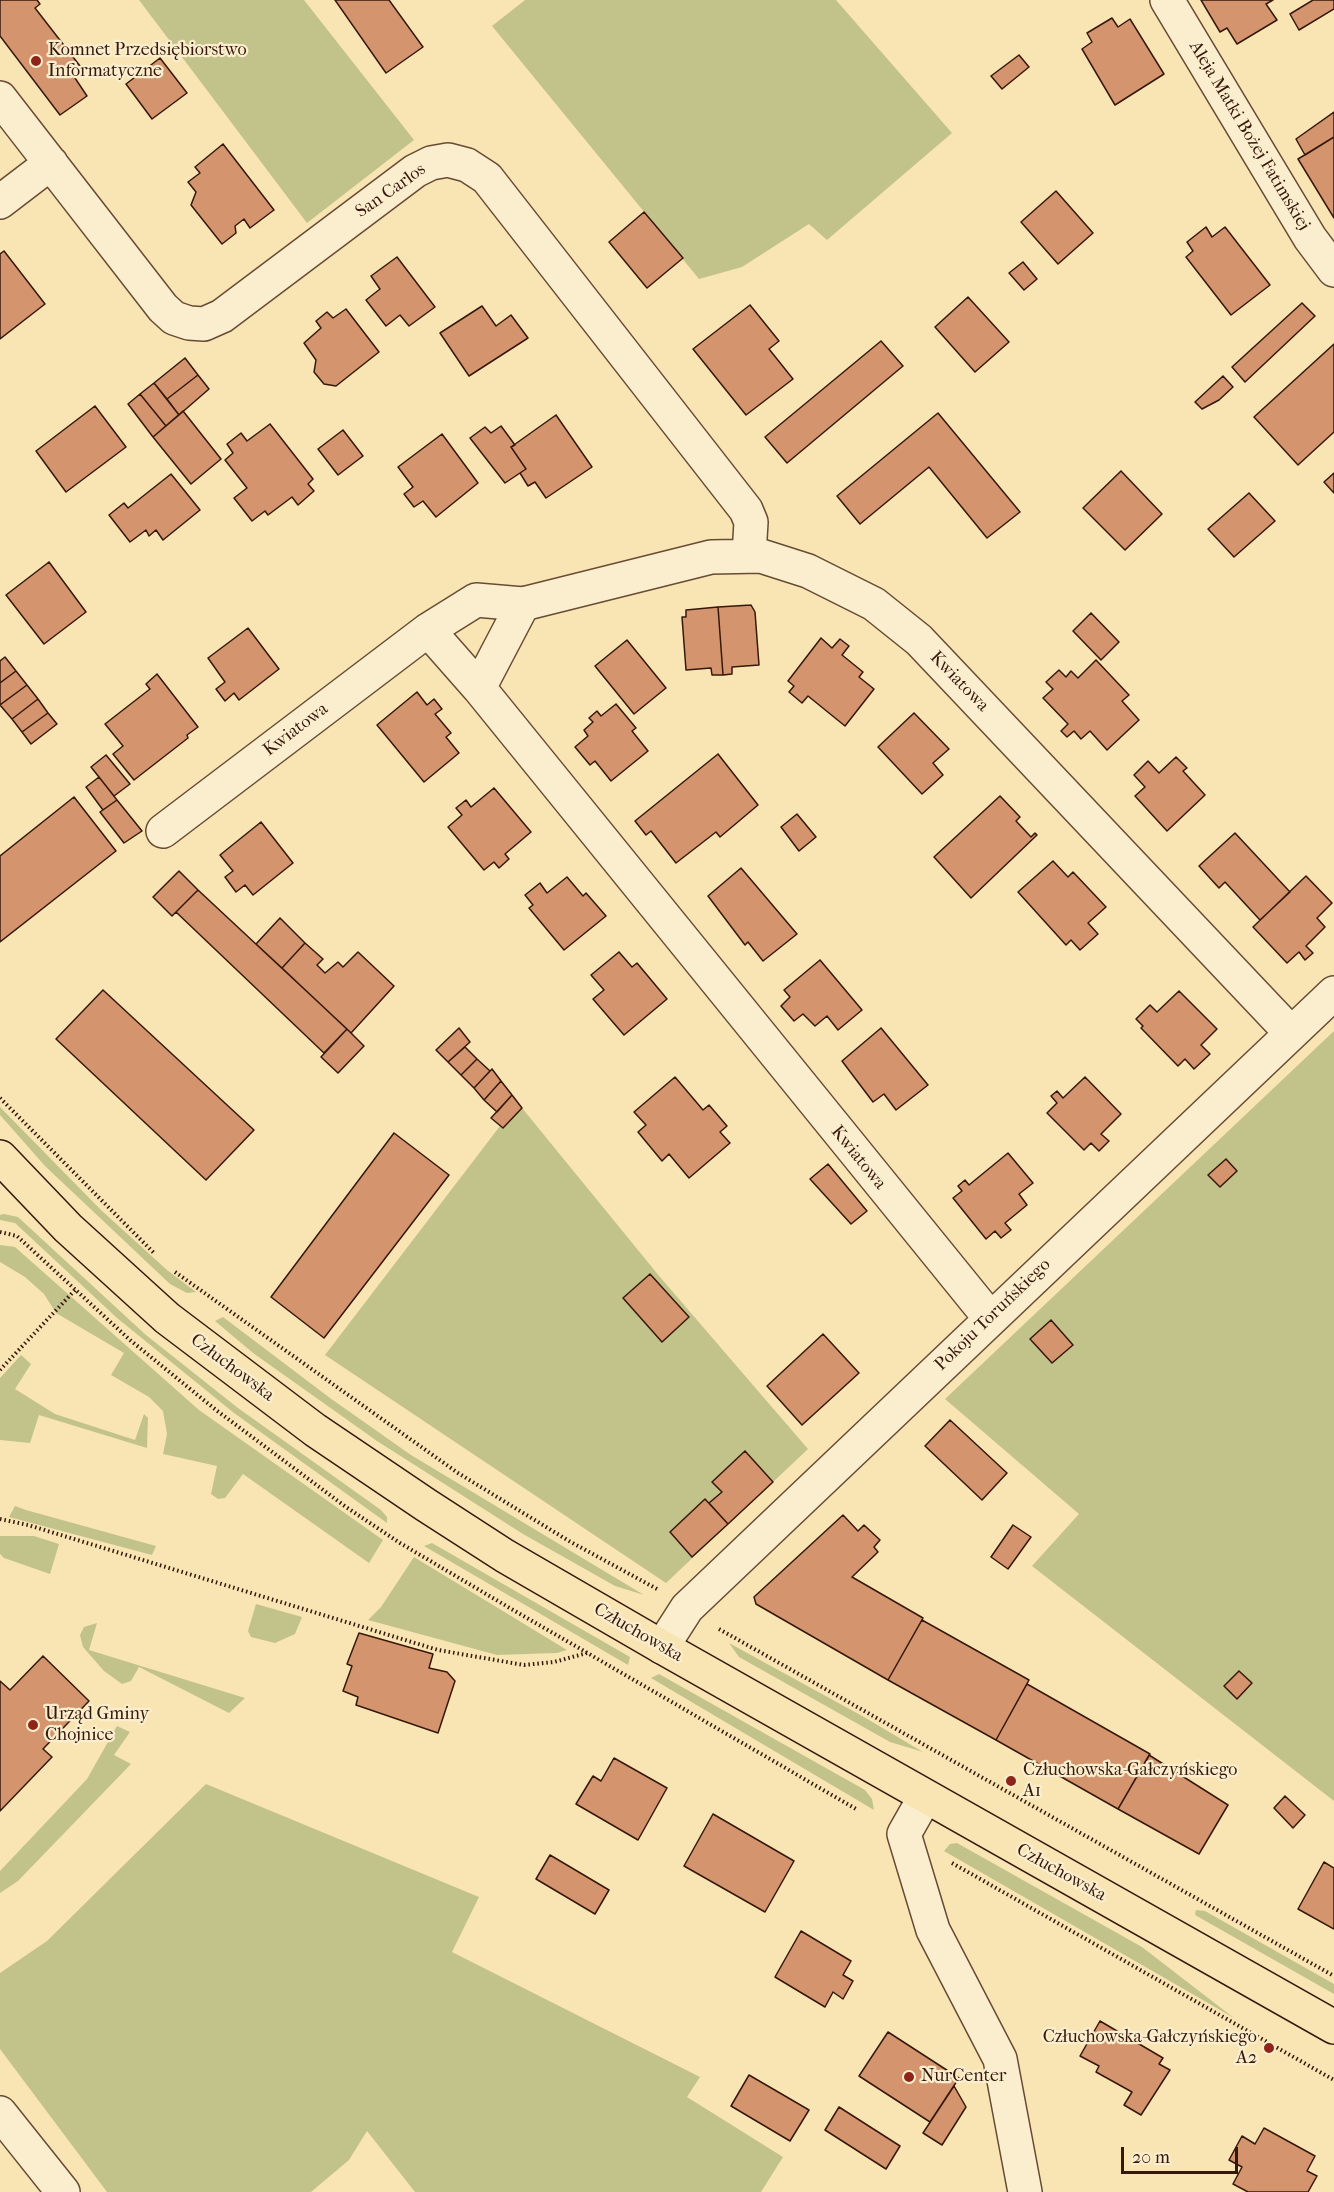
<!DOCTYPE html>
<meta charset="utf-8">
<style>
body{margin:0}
#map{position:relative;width:1334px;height:2192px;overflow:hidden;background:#f9e5b4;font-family:"IM FELL French Canon",serif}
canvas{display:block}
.scale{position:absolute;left:1121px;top:2147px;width:117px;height:27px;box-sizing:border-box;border:3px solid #36180b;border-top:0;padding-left:8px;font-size:18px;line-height:21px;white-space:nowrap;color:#36180b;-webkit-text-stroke:4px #fbeece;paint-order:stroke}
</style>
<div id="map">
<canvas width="1334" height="2192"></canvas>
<div class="scale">20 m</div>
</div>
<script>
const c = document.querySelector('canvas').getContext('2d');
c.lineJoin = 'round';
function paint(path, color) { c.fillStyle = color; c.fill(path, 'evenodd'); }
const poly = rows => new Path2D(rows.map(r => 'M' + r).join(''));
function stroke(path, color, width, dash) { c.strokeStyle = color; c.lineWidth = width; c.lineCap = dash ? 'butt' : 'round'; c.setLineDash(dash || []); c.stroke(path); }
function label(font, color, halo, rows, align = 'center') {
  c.font = font + ' "IM FELL French Canon",serif'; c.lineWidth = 4.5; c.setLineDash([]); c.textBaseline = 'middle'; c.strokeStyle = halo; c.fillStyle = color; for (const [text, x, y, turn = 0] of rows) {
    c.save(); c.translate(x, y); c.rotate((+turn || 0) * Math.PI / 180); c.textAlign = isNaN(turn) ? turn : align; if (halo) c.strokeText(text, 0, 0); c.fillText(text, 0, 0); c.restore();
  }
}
paint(poly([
 [139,0,304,0,414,140,307,223],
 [525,0,836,0,952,133,827,240,809,224,742,267,699,279,492,26],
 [1334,1031,1334,1801,1032,1566,1079,1514,945,1399],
 [0,1107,101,1210,167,1270,196,1292,187,1293,170,1284,45,1166,0,1115],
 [522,1108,660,1277,808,1449,666,1583,325,1355,500,1126,503,1128],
 [4,1214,18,1217,146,1335,238,1408,381,1510,387,1517,387,1523,234,1413,117,1318,15,1223,0,1220,0,1215],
 [0,1245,15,1247,199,1410,383,1540,369,1563,243,1474,225,1498,218,1499,211,1494,217,1466,163,1454,167,1434,163,1411,149,1397,111,1375,124,1353,56,1313,44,1294,25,1277,0,1262],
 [223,1317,330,1398,411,1455,644,1595,615,1586,523,1534,377,1441,253,1353,215,1321],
 [21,1355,31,1364,15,1389,55,1414,135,1440,144,1414,148,1418,147,1448,39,1415,30,1443,0,1440,0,1378],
 [15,1506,26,1510,156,1546,152,1555,9,1517],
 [0,1536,34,1536,59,1544,50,1574,4,1558,0,1554],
 [432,1543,630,1657,628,1665,424,1546],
 [414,1557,567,1650,557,1653,497,1655,368,1620,381,1607],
 [256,1604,302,1617,295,1634,275,1643,251,1637,248,1631],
 [97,1623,89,1650,245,1698,229,1713,139,1667,131,1681,122,1684,104,1671,83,1647,80,1635,84,1627],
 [729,1643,864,1717,923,1752,890,1742,739,1657],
 [659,1674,865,1790,872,1799,874,1810,651,1678],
 [117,1726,130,1732,114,1755,131,1764,18,1881,0,1893,0,1871,87,1779],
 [206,1784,479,1897,452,1952,700,2077,687,2097,783,2157,761,2192,415,2192,367,2131,349,2160,311,2192,107,2192,0,2049,0,1973,47,1941],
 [957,1843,1142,1947,1234,2018,944,1851,950,1844],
 [1196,1910,1205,1911,1334,1984,1334,1994,1195,1915]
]), '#c2c38a');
const building = poly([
 [0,0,37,0,40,4,35,8,80,66,71,72,87,96,60,115,0,36,0,0],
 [335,0,389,0,423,47,386,73,335,0],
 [1201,0,1273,0,1266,4,1277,20,1237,44,1227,28,1220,32,1201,0],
 [1313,0,1334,0,1334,9,1299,30,1290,14,1313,0],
 [1112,18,1118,27,1130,19,1164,74,1115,105,1082,49,1092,42,1087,33,1112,18],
 [1019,55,1029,67,1002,89,991,76,1019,55],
 [160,58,187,93,152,119,126,84,160,58],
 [1334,112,1334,137,1305,155,1296,139,1334,112],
 [1334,137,1334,218,1298,159,1334,137],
 [223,144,274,210,250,228,244,219,235,226,236,233,222,244,191,205,196,192,188,182,200,173,195,167,223,144],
 [1056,191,1093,233,1058,264,1021,222,1056,191],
 [644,212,683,258,647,288,609,242,644,212],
 [1206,227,1212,237,1225,227,1270,285,1231,315,1186,257,1193,251,1187,242,1206,227],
 [4,251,45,304,0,339,0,254,4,251],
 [397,257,435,307,409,326,400,315,386,326,366,300,380,289,371,276,397,257],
 [1023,262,1037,279,1024,290,1009,273,1023,262],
 [968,297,1009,342,975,372,935,327,968,297],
 [1302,303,1315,316,1245,382,1232,367,1302,303],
 [750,305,779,341,769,349,793,379,746,415,693,349,750,305],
 [482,306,496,326,511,315,528,338,469,376,440,333,482,306],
 [346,309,379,352,336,386,324,384,314,372,316,360,304,343,321,328,316,321,327,312,333,318,346,309],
 [881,341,903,366,787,463,765,437,881,341],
 [1334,344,1334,432,1298,465,1254,417,1334,344],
 [185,358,198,375,167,399,154,383,185,358],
 [198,375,209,389,179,415,167,399,198,375],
 [1223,376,1233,387,1219,400,1202,409,1195,402,1223,376],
 [154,383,179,415,166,426,140,394,154,383],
 [140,394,166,426,153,437,128,404,140,394],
 [95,406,126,447,66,492,36,451,95,406],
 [183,411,221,459,191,484,153,437,183,411],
 [938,413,1020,512,987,538,929,467,860,524,837,496,938,413],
 [556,415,592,467,546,498,535,482,528,486,520,473,526,469,511,447,556,415],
 [270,424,313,479,308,484,314,491,298,505,292,497,268,515,265,511,252,521,234,498,247,488,225,460,233,453,227,444,241,433,247,441,270,424],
 [501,426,515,445,511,447,526,469,505,483,470,438,485,427,491,433,501,426],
 [343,430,363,456,338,475,318,449,343,430],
 [442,434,478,483,436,517,423,501,414,507,404,494,413,487,398,467,442,434],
 [1121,471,1162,514,1125,550,1083,508,1121,471],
 [1334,473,1334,493,1324,482,1334,473],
 [171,474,200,510,163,540,156,530,149,536,146,530,130,542,109,515,124,503,128,508,171,474],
 [1249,493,1275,521,1234,557,1208,529,1249,493],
 [49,562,86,612,44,644,6,595,49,562],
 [751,605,755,612,759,665,732,667,732,674,723,675,718,607,751,605],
 [718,607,723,675,712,675,711,668,686,670,682,617,686,617,686,610,718,607],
 [1091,613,1119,642,1101,660,1073,631,1091,613],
 [248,628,279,669,239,700,234,693,225,701,216,689,225,682,208,658,248,628],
 [821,638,832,648,840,639,849,646,842,655,863,672,859,677,874,689,845,726,808,696,802,703,789,692,794,686,788,681,821,638],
 [627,640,666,688,634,714,595,666,627,640],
 [5,657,16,671,0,683,0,661,5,657],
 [1096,660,1129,695,1122,701,1139,720,1107,750,1090,731,1081,739,1074,731,1067,737,1061,731,1068,724,1043,698,1053,689,1046,682,1059,670,1066,677,1071,671,1078,678,1096,660],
 [16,671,27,685,0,705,0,683,16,671],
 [157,674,198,727,187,735,188,738,134,780,113,754,123,746,105,724,150,689,146,684,157,674],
 [27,685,38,699,12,719,0,705,27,685],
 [417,692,427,705,434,699,442,709,435,714,451,733,446,737,459,753,424,782,377,725,417,692],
 [38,699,48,713,22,732,12,719,38,699],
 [616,704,636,728,632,731,648,751,611,781,595,761,590,765,575,747,588,736,584,730,593,722,589,718,597,711,601,716,616,704],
 [48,713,57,724,31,744,22,732,48,713],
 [914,713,949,749,933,763,943,775,922,794,878,747,914,713],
 [718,754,758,805,720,837,716,832,676,863,651,831,646,835,635,821,718,754],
 [106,755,130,784,114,796,91,767,106,755],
 [1176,757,1187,768,1183,771,1205,795,1167,831,1135,796,1145,787,1134,775,1148,761,1159,773,1176,757],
 [99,777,117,800,103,810,86,787,99,777],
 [494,788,531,832,505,854,509,859,499,868,494,862,484,870,448,827,462,815,456,808,466,800,471,807,494,788],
 [1000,796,1020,817,1016,821,1031,837,1035,833,1037,835,971,898,934,857,1000,796],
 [74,797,116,851,0,942,0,856,74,797],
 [117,800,142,831,124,843,100,812,117,800],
 [797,814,816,837,799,851,781,827,797,814],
 [261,822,293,863,253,895,245,885,236,892,225,877,233,871,220,855,261,822],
 [1235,833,1290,892,1260,920,1225,882,1219,888,1199,866,1235,833],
 [1053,861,1068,877,1073,872,1106,907,1088,923,1098,934,1080,950,1071,940,1066,945,1018,892,1053,861],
 [741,868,797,934,763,961,748,942,745,945,708,896,741,868],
 [179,871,198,890,172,916,153,897,179,871],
 [1306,876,1332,903,1317,918,1325,927,1306,946,1313,953,1305,960,1299,952,1287,963,1253,927,1306,876],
 [567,877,583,896,586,893,606,916,564,950,529,908,533,905,525,895,540,883,547,893,567,877],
 [198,890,347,1029,324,1053,176,912,198,890],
 [280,918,305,943,282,968,256,944,280,918],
 [305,943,323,959,317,965,325,973,338,962,343,967,358,952,394,986,351,1033,282,968,305,943],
 [619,952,632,967,637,963,667,999,624,1035,593,999,604,990,591,975,619,952],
 [820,960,862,1010,838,1030,827,1016,815,1026,803,1014,794,1021,781,1006,790,997,784,990,820,960],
 [103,990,254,1130,206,1180,56,1039,103,990],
 [1179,991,1217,1029,1201,1045,1210,1054,1194,1069,1185,1059,1178,1066,1141,1028,1143,1026,1136,1019,1150,1005,1157,1012,1179,991],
 [459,1028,470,1042,448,1062,436,1050,459,1028],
 [881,1028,928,1085,896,1110,884,1094,873,1102,842,1061,881,1028],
 [347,1029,364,1046,338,1073,321,1057,347,1029],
 [465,1047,477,1059,461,1075,448,1062,465,1047],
 [477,1059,490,1071,474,1088,461,1075,477,1059],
 [492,1069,501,1081,484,1100,474,1088,492,1069],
 [675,1077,703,1110,709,1105,727,1126,720,1132,730,1143,689,1178,669,1154,662,1161,638,1132,646,1125,634,1112,675,1077],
 [1085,1077,1121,1114,1101,1134,1109,1141,1099,1151,1091,1143,1084,1150,1047,1113,1057,1103,1051,1096,1057,1091,1063,1098,1085,1077],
 [501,1081,512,1095,497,1112,484,1100,501,1081],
 [512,1095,522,1108,503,1128,491,1118,512,1095],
 [394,1133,449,1175,324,1338,271,1297,394,1133],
 [1008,1153,1033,1183,1019,1194,1027,1205,1005,1223,1011,1230,1001,1238,995,1231,986,1239,953,1198,962,1191,958,1186,965,1180,969,1185,1008,1153],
 [1226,1159,1237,1171,1220,1187,1208,1175,1226,1159],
 [828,1164,867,1211,851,1224,810,1179,828,1164],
 [650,1274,689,1317,662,1342,623,1298,650,1274],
 [1051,1320,1073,1345,1052,1363,1030,1339,1051,1320],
 [823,1334,859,1373,802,1425,767,1386,823,1334],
 [950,1420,1007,1473,982,1500,925,1446,950,1420],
 [745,1451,773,1482,728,1524,709,1503,722,1492,712,1482,745,1451],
 [705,1499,728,1524,692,1557,670,1532,705,1499],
 [843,1515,858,1531,864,1525,880,1540,874,1547,878,1552,852,1577,923,1618,888,1680,756,1604,754,1597,843,1515],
 [1013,1525,1031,1537,1008,1569,991,1557,1013,1525],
 [922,1620,1029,1680,996,1740,888,1680,922,1620],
 [359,1633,433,1654,429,1668,447,1672,455,1681,438,1733,356,1705,358,1697,343,1691,352,1666,347,1664,359,1633],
 [43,1656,89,1701,43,1749,52,1757,0,1811,0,1681,10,1690,43,1656],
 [1239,1671,1252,1683,1237,1699,1224,1686,1239,1671],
 [1027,1684,1150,1754,1118,1809,996,1740,1027,1684],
 [1149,1755,1228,1805,1199,1854,1118,1809,1149,1755],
 [614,1758,667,1788,638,1840,576,1804,593,1776,601,1781,614,1758],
 [1285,1796,1305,1815,1293,1828,1274,1808,1285,1796],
 [713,1814,794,1861,765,1912,684,1866,713,1814],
 [550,1855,609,1890,595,1914,536,1879,550,1855],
 [1324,1862,1334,1868,1334,1929,1298,1909,1324,1862],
 [801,1931,851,1961,843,1975,853,1981,843,1999,833,1992,825,2007,775,1977,801,1931],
 [1100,2021,1163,2058,1159,2064,1170,2070,1141,2115,1124,2105,1132,2092,1096,2072,1099,2066,1080,2056,1100,2021],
 [888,2032,959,2078,930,2122,859,2076,888,2032],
 [749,2075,809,2110,790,2141,731,2106,749,2075],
 [954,2086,966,2107,942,2145,923,2133,954,2086],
 [839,2107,900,2146,886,2169,825,2130,839,2107],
 [1264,2128,1315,2156,1307,2171,1317,2176,1308,2192,1248,2192,1233,2184,1242,2167,1229,2160,1242,2136,1255,2144,1264,2128]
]);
paint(building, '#d4956e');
stroke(building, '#36180b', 1.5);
const minor = poly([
 [1167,0,1310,238,1334,270],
 [0,98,163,308,174,318,189,323,204,324,222,316,415,171,431,163,448,160,467,165,487,178,746,510,751,522,749,555],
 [0,202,51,163],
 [479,688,523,604],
 [163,831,428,630],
 [990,1318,479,688,428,630,476,600,523,604,711,557,761,556,808,571,874,604,919,640,1291,1033],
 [662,1647,687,1608,1334,993],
 [925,1797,904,1834,933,1930,1000,2059,1025,2192],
 [0,2113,63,2192]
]);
const major = poly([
 [0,1157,68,1228,167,1318,315,1430,426,1505,505,1556,662,1647,1334,2027]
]);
stroke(minor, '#674b35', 36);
stroke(major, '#36180b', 36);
stroke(poly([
 [0,1098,154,1253],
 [0,1232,17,1236,130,1340,216,1410,346,1507,400,1543,503,1604,856,1809],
 [175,1272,458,1473,569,1541,657,1589],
 [0,1370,75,1290],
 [0,1519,28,1525,438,1650,524,1665,554,1662,587,1653],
 [719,1629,1334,1976],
 [952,1863,1334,2080]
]), '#36180b', 4, [1.5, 3]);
stroke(minor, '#fbeece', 33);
stroke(major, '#f9e5b4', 33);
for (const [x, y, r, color] of [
 [36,61,6,"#8f2418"],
 [33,1725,6,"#8f2418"],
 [1011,1781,6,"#8f2418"],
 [1269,2048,6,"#8f2418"],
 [909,2077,6,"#8f2418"]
]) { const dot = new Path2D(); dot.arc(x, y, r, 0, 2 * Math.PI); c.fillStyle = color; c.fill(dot); stroke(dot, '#fbeece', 2); }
label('18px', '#36180b', '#fbeece', [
 ["Komnet Przedsiębiorstwo",48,51],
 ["Informatyczne",48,72],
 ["Urząd Gminy",45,1715],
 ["Chojnice",45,1736],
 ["Człuchowska-Gałczyńskiego",1023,1771],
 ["A1",1023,1792],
 ["Człuchowska-Gałczyńskiego",1257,2038,"right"],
 ["A2",1257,2059,"right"],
 ["NurCenter",921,2077]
], 'left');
label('18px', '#36180b', '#fbeece', [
 ["Aleja Matki Bożej Fatimskiej",1249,136,59],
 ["San Carlos",391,191,-35],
 ["Kwiatowa",959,682,46],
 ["Kwiatowa",296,730,-37],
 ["Kwiatowa",858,1158,51],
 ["Pokoju Toruńskiego",993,1315,-44],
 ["Człuchowska",232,1368,37],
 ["Człuchowska",638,1633,30],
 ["Człuchowska",1061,1873,29]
]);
</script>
